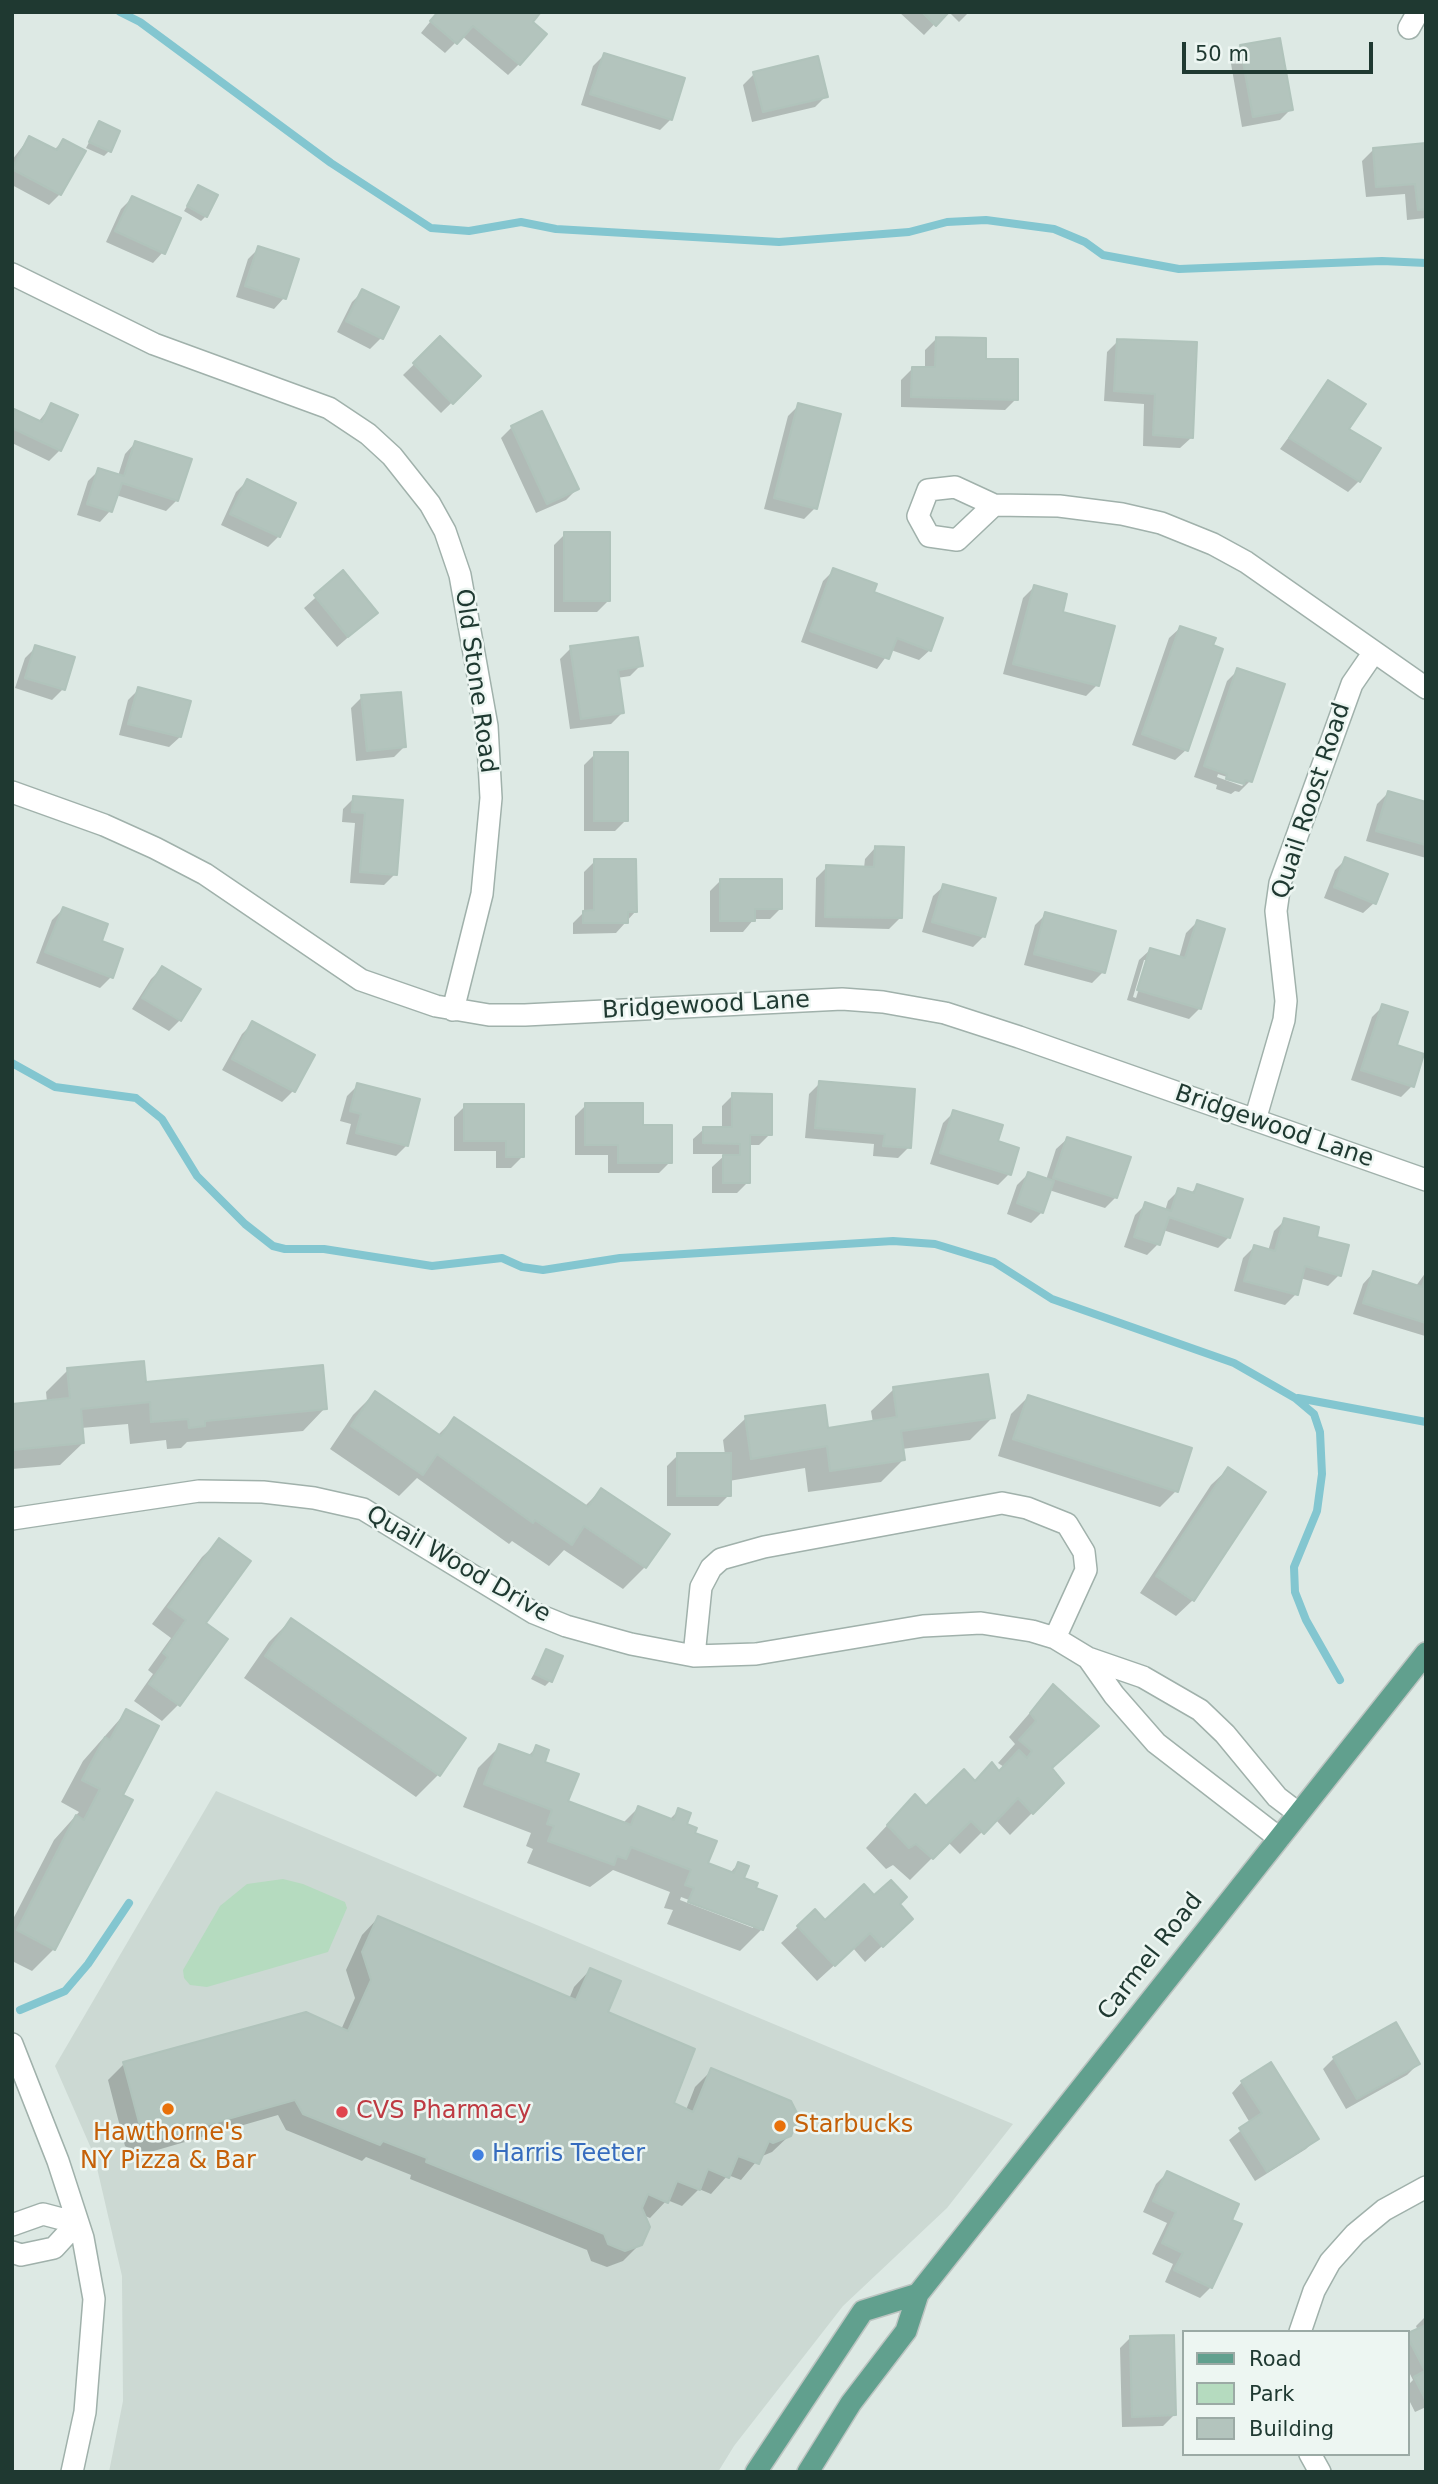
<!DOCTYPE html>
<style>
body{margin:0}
#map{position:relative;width:1438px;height:2484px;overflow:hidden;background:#dde9e4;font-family:"DejaVu Sans",sans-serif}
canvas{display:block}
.frame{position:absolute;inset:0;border:14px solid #1f3931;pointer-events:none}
.legend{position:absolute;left:1182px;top:2330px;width:228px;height:126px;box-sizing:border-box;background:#edf6f2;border:2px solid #9baaa5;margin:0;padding:9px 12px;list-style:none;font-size:21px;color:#1f3931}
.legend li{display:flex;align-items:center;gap:14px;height:35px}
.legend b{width:35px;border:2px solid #9baaa5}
.scale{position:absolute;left:1182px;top:42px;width:191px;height:32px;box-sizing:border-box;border:4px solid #1f3931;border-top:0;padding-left:9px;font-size:21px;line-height:24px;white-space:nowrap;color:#1f3931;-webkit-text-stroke:5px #edf6f2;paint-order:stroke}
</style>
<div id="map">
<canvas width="1438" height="2484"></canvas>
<div class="frame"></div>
<ul class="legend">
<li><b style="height:9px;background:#61a08e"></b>Road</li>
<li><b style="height:19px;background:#b5dbbf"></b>Park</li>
<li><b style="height:19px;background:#b3c4bd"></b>Building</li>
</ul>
<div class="scale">50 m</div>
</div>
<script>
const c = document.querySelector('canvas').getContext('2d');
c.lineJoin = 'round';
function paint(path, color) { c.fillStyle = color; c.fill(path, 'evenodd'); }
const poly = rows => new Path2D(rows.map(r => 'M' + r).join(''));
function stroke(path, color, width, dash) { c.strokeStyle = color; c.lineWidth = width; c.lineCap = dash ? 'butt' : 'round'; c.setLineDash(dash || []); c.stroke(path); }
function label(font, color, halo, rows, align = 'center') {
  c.font = font + ' "DejaVu Sans",sans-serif'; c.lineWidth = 5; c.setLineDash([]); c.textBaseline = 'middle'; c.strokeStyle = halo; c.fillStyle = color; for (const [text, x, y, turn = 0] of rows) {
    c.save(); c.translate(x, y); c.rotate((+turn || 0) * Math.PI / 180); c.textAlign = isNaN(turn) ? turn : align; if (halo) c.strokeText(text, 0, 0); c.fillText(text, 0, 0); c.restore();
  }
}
paint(poly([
 [216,1791,1013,2124,947,2208,843,2306,734,2446,718,2472,109,2472,123,2401,122,2276,94,2155,55,2066]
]), '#ccd9d3');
paint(poly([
 [283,1879,303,1884,345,1902,347,1908,328,1952,207,1987,190,1985,184,1978,183,1970,220,1906,247,1884]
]), '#b5dbbf');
paint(poly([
 [438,12,530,22,519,64,508,75,462,36,445,53,421,33],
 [899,12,946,12,924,35],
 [949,12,969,12,959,22],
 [1241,47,1291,109,1280,120,1242,127,1230,58],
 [604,55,671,119,660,130,581,105,593,66],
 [754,74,826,96,815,107,752,122,743,85],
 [99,123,109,151,104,156,86,148],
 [29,138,54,150,63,141,60,194,49,205,12,185,12,160],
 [1426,145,1426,218,1407,220,1405,194,1366,197,1362,161,1373,150],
 [199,187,206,216,201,221,184,211],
 [132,198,163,252,153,263,106,242,121,209],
 [259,248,284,298,274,309,236,297,248,259],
 [363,291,381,338,370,349,337,332,352,302],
 [440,339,479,376,441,413,403,375],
 [936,339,984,360,1016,399,1005,410,901,407,901,380,912,369,925,369,925,350],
 [1118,341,1191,438,1180,448,1143,446,1144,404,1104,401,1107,352],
 [1329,382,1347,430,1359,481,1348,492,1280,449],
 [52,405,60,450,49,461,12,443,12,413,38,422],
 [799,405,815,508,804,519,764,509,788,416],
 [541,413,577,489,566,500,536,513,501,438,512,427],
 [135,443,177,500,166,511,116,495,110,511,100,522,77,515,88,481,99,470,118,476,125,454],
 [247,481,279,536,268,547,221,525,236,492],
 [565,534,608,601,597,612,554,612,554,545],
 [834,570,872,594,930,650,919,660,891,650,877,669,801,642,823,581],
 [343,573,376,613,337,647,304,608],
 [1034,587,1061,613,1097,685,1086,696,1003,674,1023,598],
 [1180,628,1186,750,1175,760,1132,745,1169,638],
 [36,647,73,658,63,689,52,700,15,688,25,658],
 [571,648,641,665,630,676,617,678,622,713,611,724,570,729,560,659],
 [1238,670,1250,781,1239,792,1235,791,1231,794,1216,789,1217,785,1194,777,1227,681],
 [1218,774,1245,783,1242,786,1217,777],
 [139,689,180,737,169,747,119,735,128,700],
 [362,697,405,746,394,757,356,761,351,708],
 [595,754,626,820,615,831,584,831,584,765],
 [1388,793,1426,804,1426,858,1366,841,1377,804],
 [354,798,401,802,395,874,384,885,350,883,355,823,342,822,343,809],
 [875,848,900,918,889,929,815,927,816,878,827,867,864,868,865,859],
 [1346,859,1374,903,1363,913,1324,898,1335,870],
 [595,861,635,912,616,933,573,934,573,923,584,912,584,872],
 [721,880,781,908,770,919,754,919,743,932,710,932,710,891],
 [944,886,984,936,973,947,922,932,933,896],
 [63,909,100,942,111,977,100,988,36,963,52,920],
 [1046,914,1103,972,1092,983,1024,965,1035,925],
 [1197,922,1200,1008,1189,1019,1127,1000,1139,960,1150,950,1179,958,1186,933],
 [1144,960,1148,960,1136,998,1133,997],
 [162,968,180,1020,169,1031,132,1009,151,979],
 [1383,1006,1412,1086,1401,1097,1351,1080,1372,1017],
 [253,1023,313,1056,293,1091,282,1102,222,1070,242,1034],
 [820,1083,909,1147,898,1158,873,1156,874,1144,805,1138,809,1094],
 [358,1085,407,1145,396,1156,346,1144,351,1124,340,1121,347,1096],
 [733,1095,770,1134,759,1145,748,1145,748,1182,737,1193,712,1193,712,1167,726,1154,693,1154,693,1139,704,1129,722,1129,722,1106],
 [586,1105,641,1126,670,1162,659,1173,608,1173,608,1155,575,1155,575,1116],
 [465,1106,522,1106,522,1157,511,1168,496,1168,496,1151,454,1151,454,1117],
 [954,1112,995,1142,1009,1174,998,1185,930,1164,943,1123],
 [1067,1139,1116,1197,1105,1208,1049,1190,1042,1212,1031,1223,1007,1214,1017,1185,1028,1174,1046,1180,1056,1149],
 [1198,1186,1229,1237,1218,1248,1163,1230,1158,1244,1147,1255,1124,1247,1135,1215,1146,1204,1165,1211,1168,1201,1179,1190,1190,1194],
 [1285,1220,1314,1238,1339,1275,1328,1286,1300,1278,1296,1294,1285,1305,1234,1291,1243,1258,1254,1247,1268,1251,1274,1231],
 [1426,1272,1425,1336,1353,1314,1363,1284,1373,1273,1416,1286],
 [68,1370,144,1384,325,1408,303,1431,187,1442,181,1448,167,1449,166,1440,130,1444,128,1424,81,1428,83,1443,60,1465,12,1469,12,1405,47,1402,46,1392],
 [894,1389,993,1417,970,1440,902,1449,903,1460,881,1482,808,1492,805,1468,729,1481,729,1495,718,1506,667,1506,667,1466,678,1455,725,1455,723,1440,746,1418,826,1430,873,1423,871,1411],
 [375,1393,438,1435,454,1419,584,1507,601,1490,645,1567,623,1589,564,1550,549,1566,512,1541,509,1544,417,1478,399,1496,330,1449,353,1415],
 [1028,1397,1176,1491,1160,1507,998,1456,1011,1414],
 [1228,1469,1193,1600,1176,1616,1140,1593,1211,1485],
 [219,1541,204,1624,225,1639,178,1705,162,1721,134,1701,153,1674,148,1670,171,1638,152,1624,202,1557],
 [291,1620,463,1739,438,1775,416,1797,244,1678,269,1642],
 [547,1651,550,1681,545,1686,531,1679],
 [1053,1686,1050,1769,1062,1783,1010,1835,995,1819,960,1854,948,1842,910,1880,893,1865,886,1869,866,1848,893,1819,926,1809,998,1773,1004,1767,998,1763,1015,1744,1009,1737],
 [127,1711,121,1796,54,1949,32,1971,12,1961,12,1921,54,1840,79,1812,61,1802,83,1761],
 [500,1746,528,1756,537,1747,566,1802,622,1824,638,1808,669,1820,679,1810,706,1864,730,1873,738,1864,742,1879,754,1889,762,1929,740,1951,667,1924,673,1910,664,1908,670,1892,613,1870,590,1887,527,1863,533,1849,526,1846,531,1833,463,1807,478,1768],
 [681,1897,753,1924,753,1928,680,1900],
 [874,1898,898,1905,894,1935,865,1962,853,1948,817,1981,781,1943,798,1927,825,1922],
 [378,1918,569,1999,574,1987,590,1970,606,2013,671,2104,686,2110,695,2087,712,2070,790,2135,772,2152,760,2157,741,2180,728,2175,711,2194,699,2189,682,2206,667,2200,650,2218,643,2215,640,2244,623,2261,607,2267,591,2261,587,2250,410,2179,411,2175,366,2157,362,2161,286,2130,278,2115,140,2155,125,2146,108,2080,124,2064,341,2030,355,1998,346,1970,362,1935],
 [1334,2058,1418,2064,1407,2075,1346,2109,1323,2069],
 [1242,2082,1317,2138,1306,2149,1255,2181,1229,2140,1250,2123,1232,2093],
 [1167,2173,1230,2220,1211,2287,1200,2298,1165,2282,1173,2264,1152,2254,1167,2223,1143,2212,1156,2184],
 [1426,2316,1426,2407,1415,2412,1408,2398,1408,2385,1413,2380,1408,2370,1408,2335,1418,2331,1416,2326],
 [1131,2337,1174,2415,1163,2426,1122,2427,1120,2348]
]), '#0003');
stroke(poly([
 [120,12,140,22,331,163,431,228,469,231,521,222,556,229,779,242,909,232,947,222,986,220,1054,229,1085,242,1103,255,1179,269,1382,261,1426,263],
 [12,1063,55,1087,136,1098,162,1119,197,1176,245,1224,273,1246,285,1249,324,1249,432,1266,502,1258,522,1267,543,1270,620,1258,893,1241,935,1244,994,1262,1052,1299,1234,1363,1295,1398,1314,1414,1320,1432,1322,1474,1317,1511,1294,1567,1295,1592,1306,1620,1340,1680],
 [1298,1398,1426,1422],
 [20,2010,65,1991,88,1964,129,1903]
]), '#83c6d0', 8);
const building = poly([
 [438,12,541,12,533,22,547,34,520,65,473,26,457,44,430,21,438,12],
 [922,12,949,12,936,26,922,12],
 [1280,38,1293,110,1253,117,1240,45,1280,38],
 [604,53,685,78,672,120,590,94,604,53],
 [818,56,828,97,763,112,753,72,818,56],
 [99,121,120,131,111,152,89,142,99,121],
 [29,136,57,150,63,139,86,151,61,195,12,169,29,136],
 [1426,143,1426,209,1418,210,1415,184,1376,187,1373,148,1426,143],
 [198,185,218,195,207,217,187,206,198,185],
 [132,196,181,218,165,254,115,231,132,196],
 [258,246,299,259,286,299,245,286,258,246],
 [362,289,399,307,383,339,346,321,362,289],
 [440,336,481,376,453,404,413,363,440,336],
 [936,337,986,338,986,359,1018,359,1018,400,911,397,912,367,935,367,936,337],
 [1117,339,1197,342,1193,438,1153,435,1155,394,1114,391,1117,339],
 [1328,380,1366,404,1349,429,1381,448,1360,482,1289,438,1328,380],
 [51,403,78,415,61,451,12,428,14,409,42,422,51,403],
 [798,403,841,414,817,509,774,498,798,403],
 [542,411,579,489,547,504,511,426,542,411],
 [135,441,192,459,178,501,122,483,112,512,87,504,98,468,124,476,135,441],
 [247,479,296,503,280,537,230,514,247,479],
 [564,532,610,532,610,601,564,601,564,532],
 [833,568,877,584,874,592,943,618,931,651,897,638,889,659,810,631,833,568],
 [343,570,378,613,348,637,314,595,343,570],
 [1034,585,1067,594,1063,612,1115,626,1099,686,1013,664,1034,585],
 [1180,626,1216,638,1213,645,1223,649,1188,751,1142,734,1180,626],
 [638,637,643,666,618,670,624,713,581,719,570,646,638,637],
 [35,645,75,657,65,690,25,678,35,645],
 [1237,668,1285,684,1252,782,1245,780,1244,784,1226,779,1227,774,1204,766,1237,668],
 [138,687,191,701,181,737,128,724,138,687],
 [401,692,406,747,367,751,361,695,401,692],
 [594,752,628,752,628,821,594,821,594,752],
 [1388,791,1426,802,1426,845,1376,831,1388,791],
 [353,796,403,800,397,875,360,872,365,813,352,812,353,796],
 [875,846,904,847,902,918,825,917,826,865,874,867,875,846],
 [1345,857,1388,874,1376,904,1334,887,1345,857],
 [594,859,636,859,637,912,628,912,628,923,583,923,583,911,594,910,594,859],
 [720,879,782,879,782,909,755,909,755,921,720,921,720,879],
 [943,884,996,898,985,937,932,922,943,884],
 [63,907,108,924,102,941,123,949,113,978,45,952,63,907],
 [1045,912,1116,931,1105,973,1034,954,1045,912],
 [1197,920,1225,929,1201,1009,1137,990,1150,948,1185,958,1197,920],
 [162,966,201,989,181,1021,142,998,162,966],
 [1382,1004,1408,1012,1397,1045,1424,1054,1414,1087,1361,1070,1382,1004],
 [252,1021,315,1055,295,1092,232,1059,252,1021],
 [819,1081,915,1089,911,1148,883,1146,885,1134,815,1128,819,1081],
 [357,1083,420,1099,408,1146,356,1133,361,1114,350,1111,357,1083],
 [732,1093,772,1094,772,1135,750,1135,750,1183,723,1183,723,1155,740,1155,740,1144,703,1143,703,1127,732,1127,732,1093],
 [585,1103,643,1103,643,1125,672,1125,672,1163,618,1163,618,1145,585,1145,585,1103],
 [464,1104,524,1104,524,1157,506,1157,506,1141,464,1141,464,1104],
 [953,1110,1003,1125,998,1141,1019,1148,1011,1175,940,1153,953,1110],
 [1067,1137,1131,1157,1117,1198,1053,1178,1067,1137],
 [1028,1172,1054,1181,1043,1213,1017,1203,1028,1172],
 [1197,1184,1243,1199,1230,1238,1169,1217,1160,1245,1134,1237,1145,1202,1171,1211,1178,1188,1194,1193,1197,1184],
 [1284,1218,1319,1227,1317,1237,1349,1245,1341,1276,1305,1266,1298,1295,1244,1281,1254,1245,1275,1251,1284,1218],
 [1373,1271,1422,1287,1426,1275,1426,1323,1363,1303,1373,1271],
 [144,1361,146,1382,323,1365,327,1409,205,1421,205,1426,189,1428,188,1419,151,1422,150,1402,81,1409,84,1443,12,1450,12,1404,70,1398,67,1368,144,1361],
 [988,1374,995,1418,901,1431,905,1460,830,1471,827,1446,751,1459,745,1416,825,1405,828,1428,897,1417,893,1387,988,1374],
 [375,1391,441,1436,454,1417,588,1507,601,1488,670,1534,646,1568,584,1526,572,1545,535,1520,533,1523,437,1454,423,1475,351,1426,375,1391],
 [1028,1395,1192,1448,1178,1492,1013,1439,1028,1395],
 [677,1453,731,1453,731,1496,677,1496,677,1453],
 [1228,1467,1266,1492,1194,1601,1156,1576,1228,1467],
 [219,1538,251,1561,206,1623,228,1639,180,1706,149,1684,168,1657,163,1653,186,1620,168,1607,219,1538],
 [291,1618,466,1738,440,1776,265,1656,291,1618],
 [546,1649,563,1656,552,1682,535,1674,546,1649],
 [1053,1684,1099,1726,1052,1768,1064,1783,1033,1814,1018,1798,984,1834,971,1821,933,1859,916,1844,909,1848,887,1825,915,1794,926,1806,964,1769,975,1781,992,1762,999,1771,1019,1750,1027,1758,1032,1751,1019,1740,1036,1721,1030,1713,1053,1684],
 [126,1709,159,1726,123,1795,133,1800,55,1950,17,1930,76,1815,84,1820,100,1789,82,1780,105,1737,110,1740,126,1709],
 [499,1744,532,1756,536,1745,549,1750,545,1762,579,1774,568,1801,631,1825,638,1806,674,1820,678,1808,691,1813,687,1824,697,1828,695,1833,717,1841,708,1863,734,1873,738,1862,749,1866,744,1878,758,1883,756,1888,777,1896,763,1930,688,1902,694,1888,685,1885,691,1870,631,1847,626,1859,617,1856,614,1865,548,1841,554,1826,547,1824,552,1810,484,1784,499,1744],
 [891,1880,907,1897,900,1904,913,1919,883,1947,870,1933,835,1966,797,1926,815,1909,825,1920,864,1884,874,1895,891,1880],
 [378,1916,576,2000,590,1968,621,1981,608,2012,695,2049,674,2103,693,2112,711,2068,791,2101,799,2117,791,2136,773,2143,769,2141,759,2164,738,2156,729,2178,708,2169,700,2190,677,2181,668,2203,648,2194,642,2208,650,2227,642,2245,625,2251,608,2244,604,2234,426,2162,427,2158,383,2141,380,2145,303,2114,295,2100,157,2139,141,2130,123,2062,306,2012,348,2031,371,1980,362,1952,378,1916],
 [1396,2022,1420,2064,1357,2099,1333,2057,1396,2022],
 [1271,2062,1319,2139,1267,2172,1239,2128,1262,2113,1241,2081,1271,2062],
 [1167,2171,1239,2204,1232,2220,1242,2224,1212,2288,1174,2270,1183,2253,1162,2243,1176,2212,1153,2201,1167,2171],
 [1426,2325,1426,2401,1414,2377,1425,2371,1408,2338,1408,2333,1426,2325],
 [1174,2335,1176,2415,1132,2417,1130,2336,1174,2335]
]);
paint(building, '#b3c4bd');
stroke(building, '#b0c3bb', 2);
const minor = poly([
 [1409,28,1418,12],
 [12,274,154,344,329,408,368,434,392,456,430,504,445,531,460,575,487,726,491,798,482,894,453,1010],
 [994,505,957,540,929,536,918,516,928,490,955,487,994,505,1059,506,1122,514,1161,523,1213,544,1246,562,1426,688],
 [12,792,104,825,155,848,205,874,361,980,436,1006,489,1015,525,1015,842,999,883,1002,945,1013,1019,1037,1426,1180],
 [1255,1120,1284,1020,1286,1001,1276,911,1280,883,1352,684,1374,652],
 [12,1519,199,1491,263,1492,314,1498,363,1509,534,1613,566,1626,631,1644,694,1656,756,1654,923,1626,981,1623,1032,1631,1055,1638,1088,1658,1143,1677,1200,1710,1225,1734,1277,1797,1298,1813],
 [694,1656,701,1587,711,1568,721,1559,764,1547,1002,1503,1027,1508,1067,1524,1084,1552,1086,1570,1055,1638],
 [1088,1658,1114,1695,1156,1743,1279,1838],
 [12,2044,58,2161,83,2238,94,2299,85,2412,72,2472],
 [12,2225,43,2214,77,2223,54,2248,21,2255,12,2252],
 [1300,2332,1314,2291,1330,2262,1355,2234,1384,2210,1426,2187],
 [1310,2454,1320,2472]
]);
const major = poly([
 [756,2472,863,2311,918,2294],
 [808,2472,851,2403,906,2331,918,2294,1426,1653]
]);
stroke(minor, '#a0b1ab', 24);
stroke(major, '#bcc4c1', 24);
stroke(minor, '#fff', 21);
stroke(major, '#61a08e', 21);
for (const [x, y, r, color] of [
 [168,2109,7,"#e8710a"],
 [342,2112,7,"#e0444e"],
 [780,2126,7,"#e8710a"],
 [478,2155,7,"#3f7fe0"]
]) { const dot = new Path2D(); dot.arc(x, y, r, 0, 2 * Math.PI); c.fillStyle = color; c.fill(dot); stroke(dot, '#edf6f2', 2.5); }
label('24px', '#1f3931', '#edf6f2', [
 ["Old Stone Road",475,681,82],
 ["Quail Roost Road",1312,801,-72],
 ["Bridgewood Lane",706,1006,-3],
 ["Bridgewood Lane",1274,1127,19],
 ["Quail Wood Drive",458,1565,30],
 ["Carmel Road",1151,1957,-52]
]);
label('24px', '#be3a42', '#edf6f2', [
 ["CVS Pharmacy",356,2112]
], 'left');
label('24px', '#c56008', '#edf6f2', [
 ["Starbucks",794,2126],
 ["Hawthorne's",168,2134,"center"],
 ["NY Pizza & Bar",168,2162,"center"]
], 'left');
label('24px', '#366cbe', '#edf6f2', [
 ["Harris Teeter",492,2155]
], 'left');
</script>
